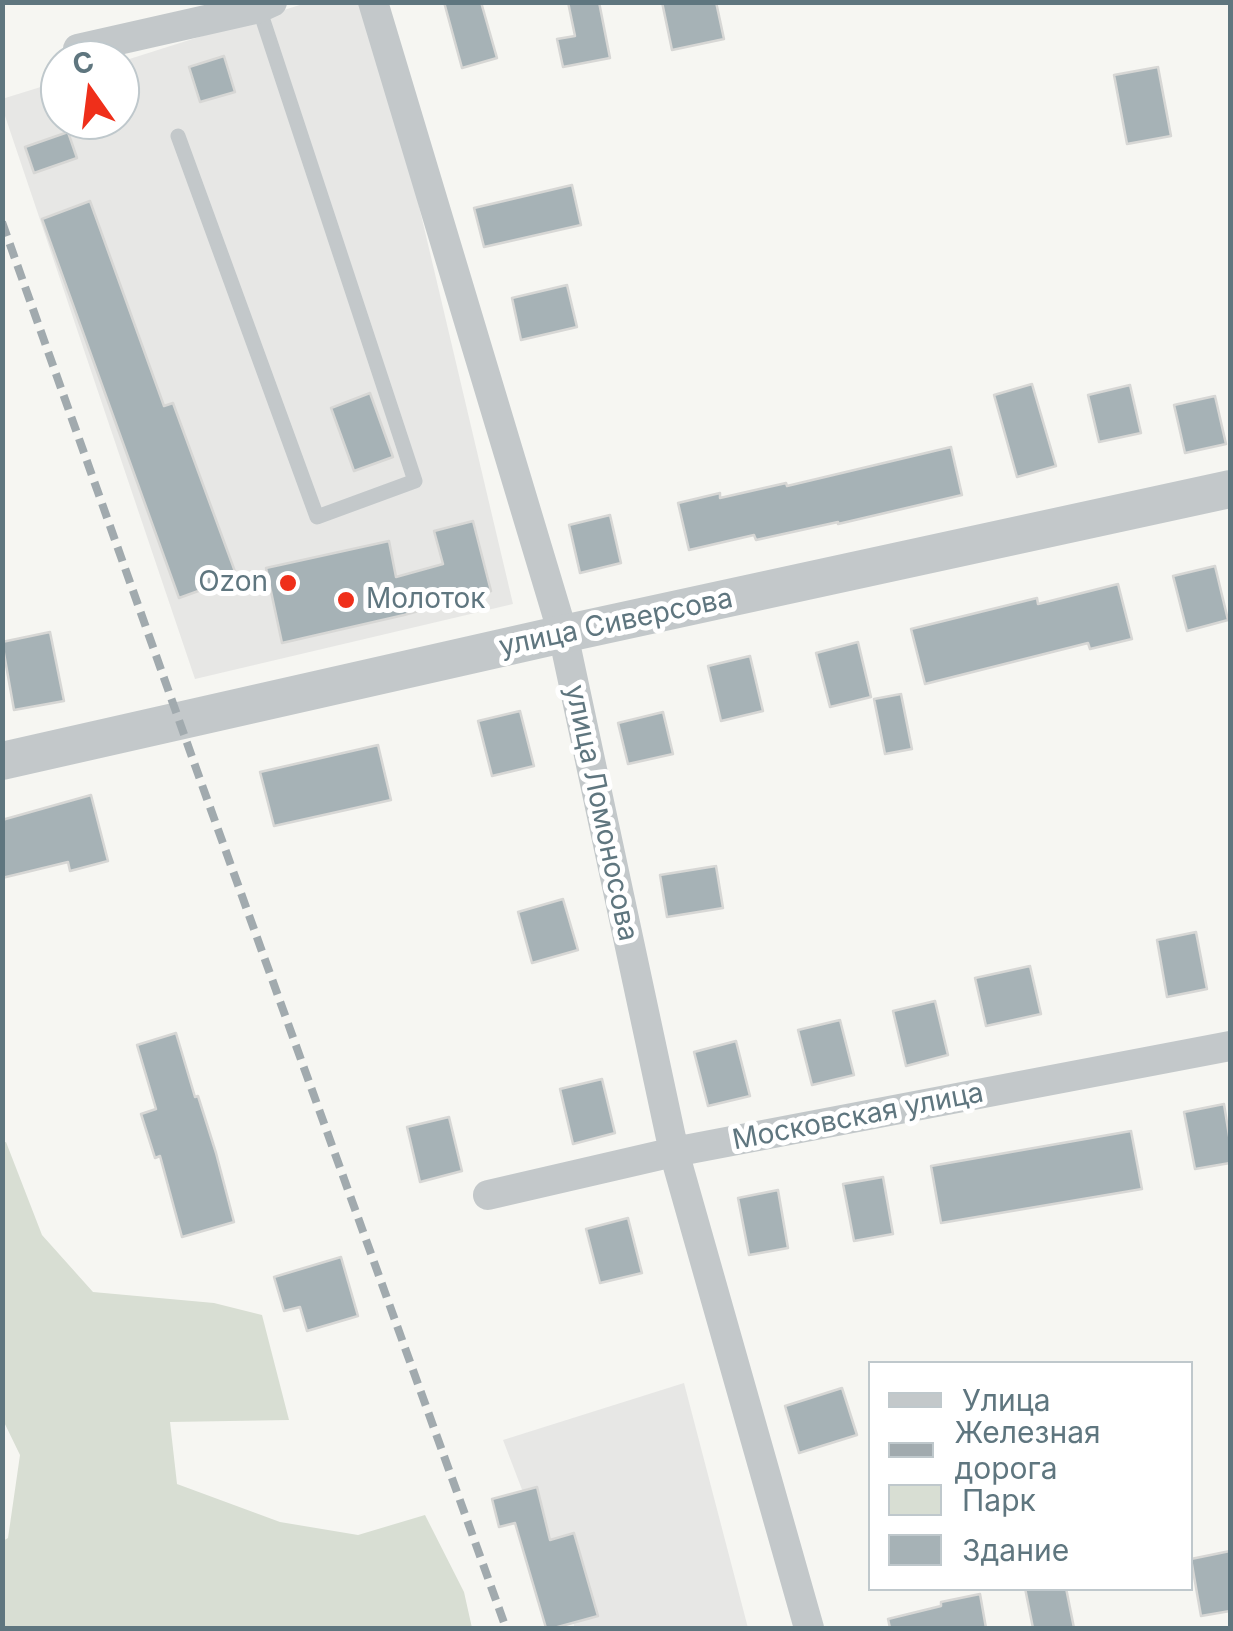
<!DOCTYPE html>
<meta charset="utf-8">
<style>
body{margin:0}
#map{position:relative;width:1233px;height:1631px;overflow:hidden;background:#f6f6f2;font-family:Inter,sans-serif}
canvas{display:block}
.frame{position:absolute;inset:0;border:5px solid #5f767f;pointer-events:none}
.legend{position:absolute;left:868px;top:1361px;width:325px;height:230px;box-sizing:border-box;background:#fff;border:2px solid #bfc8cc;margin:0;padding:12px 18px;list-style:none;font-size:30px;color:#5f767f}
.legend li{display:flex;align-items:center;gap:20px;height:50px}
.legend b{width:50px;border:2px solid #bfc8cc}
.north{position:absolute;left:40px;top:40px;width:100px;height:100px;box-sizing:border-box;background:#fff;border:2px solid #bfc8cc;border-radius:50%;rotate:346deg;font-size:28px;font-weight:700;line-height:40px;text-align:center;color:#5f767f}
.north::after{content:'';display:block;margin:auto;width:35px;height:45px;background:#ef2f1a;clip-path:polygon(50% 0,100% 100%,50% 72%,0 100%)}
</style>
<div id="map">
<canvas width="1233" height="1631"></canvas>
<div class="frame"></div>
<ul class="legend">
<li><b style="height:12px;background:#c3c8ca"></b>Улица</li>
<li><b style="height:12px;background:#a1aaae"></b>Железная дорога</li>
<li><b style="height:28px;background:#d8ded3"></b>Парк</li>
<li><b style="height:28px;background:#a6b2b6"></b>Здание</li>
</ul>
<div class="north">С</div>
</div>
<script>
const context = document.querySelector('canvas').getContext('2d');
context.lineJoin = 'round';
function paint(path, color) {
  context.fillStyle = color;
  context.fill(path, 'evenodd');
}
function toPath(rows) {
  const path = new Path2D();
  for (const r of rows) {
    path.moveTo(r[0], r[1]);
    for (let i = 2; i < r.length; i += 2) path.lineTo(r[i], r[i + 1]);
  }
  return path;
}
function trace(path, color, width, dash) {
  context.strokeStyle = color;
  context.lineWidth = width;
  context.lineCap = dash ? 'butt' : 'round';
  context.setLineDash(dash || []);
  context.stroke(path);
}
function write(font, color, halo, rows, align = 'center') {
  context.font = font + ' Inter,sans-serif';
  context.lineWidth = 10;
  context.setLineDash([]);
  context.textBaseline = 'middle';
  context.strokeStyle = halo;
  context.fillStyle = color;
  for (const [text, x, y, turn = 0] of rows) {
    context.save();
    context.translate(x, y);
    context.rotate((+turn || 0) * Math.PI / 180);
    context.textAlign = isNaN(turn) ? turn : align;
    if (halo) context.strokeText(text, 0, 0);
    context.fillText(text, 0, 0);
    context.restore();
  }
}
paint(toPath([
 [306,3,371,3,513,604,195,679,3,110,2,99,60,81,60,120,120,120,120,62],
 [684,1383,748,1628,575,1628,503,1440]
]), '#e7e7e5');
paint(toPath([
 [6,1142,42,1235,93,1292,214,1303,262,1315,289,1420,170,1422,177,1484,280,1522,358,1535,425,1515,464,1592,472,1628,3,1628,3,1541,8,1538,20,1455,2,1418,2,1143]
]), '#d8ded3');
const building = toPath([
 [444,2,481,2,497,58,462,68,444,2],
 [568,2,599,2,610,58,563,67,557,39,575,36,568,2],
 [662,2,716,2,724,39,672,50,662,2],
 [224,56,235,92,200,102,189,67,224,56],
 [1158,67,1171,136,1127,144,1114,75,1158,67],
 [68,132,77,158,34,173,25,147,68,132],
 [572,185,581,225,484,247,474,208,572,185],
 [90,201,164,406,173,403,237,577,179,598,42,219,90,201],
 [567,285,577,327,521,340,512,298,567,285],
 [1032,384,1056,466,1017,477,994,395,1032,384],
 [1130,385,1141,433,1099,442,1088,395,1130,385],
 [370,393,393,457,354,471,331,408,370,393],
 [1215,396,1226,444,1185,453,1174,405,1215,396],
 [951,447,962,495,838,524,838,522,756,540,754,535,689,550,678,503,720,493,720,498,786,483,787,486,951,447],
 [610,515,621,563,580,573,569,525,610,515],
 [473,521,491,591,404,615,282,643,266,568,389,541,396,577,443,564,434,531,473,521],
 [1215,566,1228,620,1187,631,1173,576,1215,566],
 [1118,584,1132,639,1090,649,1088,643,925,684,911,629,1037,598,1038,604,1118,584],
 [50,632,64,701,14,710,2,642,50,632],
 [858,642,871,697,830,707,816,653,858,642],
 [750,656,763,711,721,721,708,666,750,656],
 [901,694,912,749,885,754,874,699,901,694],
 [520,711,534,766,492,776,478,721,520,711],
 [663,712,673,754,628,764,618,723,663,712],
 [378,745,391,800,274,826,260,772,378,745],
 [91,795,108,861,70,871,68,862,2,878,2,820,91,795],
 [716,866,723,908,667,917,660,875,716,866],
 [563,899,578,950,532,963,518,912,563,899],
 [1196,932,1207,989,1167,997,1157,940,1196,932],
 [1030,966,1041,1014,986,1026,975,978,1030,966],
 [935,1001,948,1055,906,1066,893,1011,935,1001],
 [840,1020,854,1075,812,1085,798,1030,840,1020],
 [176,1033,195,1097,198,1096,216,1153,234,1222,182,1237,160,1156,155,1158,141,1114,156,1109,137,1045,176,1033],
 [736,1041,750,1096,708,1106,694,1052,736,1041],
 [602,1079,615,1133,573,1144,560,1089,602,1079],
 [1224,1104,1230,1142,1230,1163,1195,1169,1184,1112,1224,1104],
 [449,1117,462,1171,420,1182,407,1127,449,1117],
 [1131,1131,1142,1189,941,1223,931,1166,1131,1131],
 [883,1177,893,1234,854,1241,843,1184,883,1177],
 [778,1190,788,1248,749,1255,738,1198,778,1190],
 [628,1218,642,1273,600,1283,586,1229,628,1218],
 [341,1257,358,1316,307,1331,300,1307,284,1311,274,1277,341,1257],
 [842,1388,857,1435,799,1453,785,1406,842,1388],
 [537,1487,550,1540,574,1533,598,1616,554,1628,546,1628,515,1523,499,1527,492,1499,537,1487],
 [1230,1551,1230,1611,1201,1616,1191,1559,1230,1551],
 [1025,1588,1066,1588,1074,1628,1033,1628,1025,1588],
 [980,1594,986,1628,890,1628,888,1619,941,1606,941,1602,980,1594]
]);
paint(building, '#a6b2b6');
trace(building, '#d7d7d5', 2.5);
trace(toPath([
 [178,136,317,517,415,481,259,8]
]), '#c3c8ca', 15);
trace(toPath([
 [373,2,563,634,674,1152,809,1628],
 [78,49,259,8,272,2],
 [488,1195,674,1152,1230,1046]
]), '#c3c8ca', 30);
trace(toPath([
 [2,761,563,634,1230,489]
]), '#c3c8ca', 38);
trace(toPath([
 [2,222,202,785,506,1628]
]), '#a1aaae', 8, [15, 8]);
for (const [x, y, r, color] of [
 [288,583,10,"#ef2f1a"],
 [346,600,10,"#ef2f1a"]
]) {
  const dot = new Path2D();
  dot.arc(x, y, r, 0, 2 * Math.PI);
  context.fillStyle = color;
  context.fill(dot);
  trace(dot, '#fff', 4);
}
write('28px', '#5f767f', '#fff', [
 ["Ozon",268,583],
 ["Молоток",366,600,"left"]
], 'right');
write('28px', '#5f767f', '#fff', [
 ["улица Сиверсова",616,623,-12],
 ["улица Ломоносова",601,813,78],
 ["Московская улица",858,1117,-11]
]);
</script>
